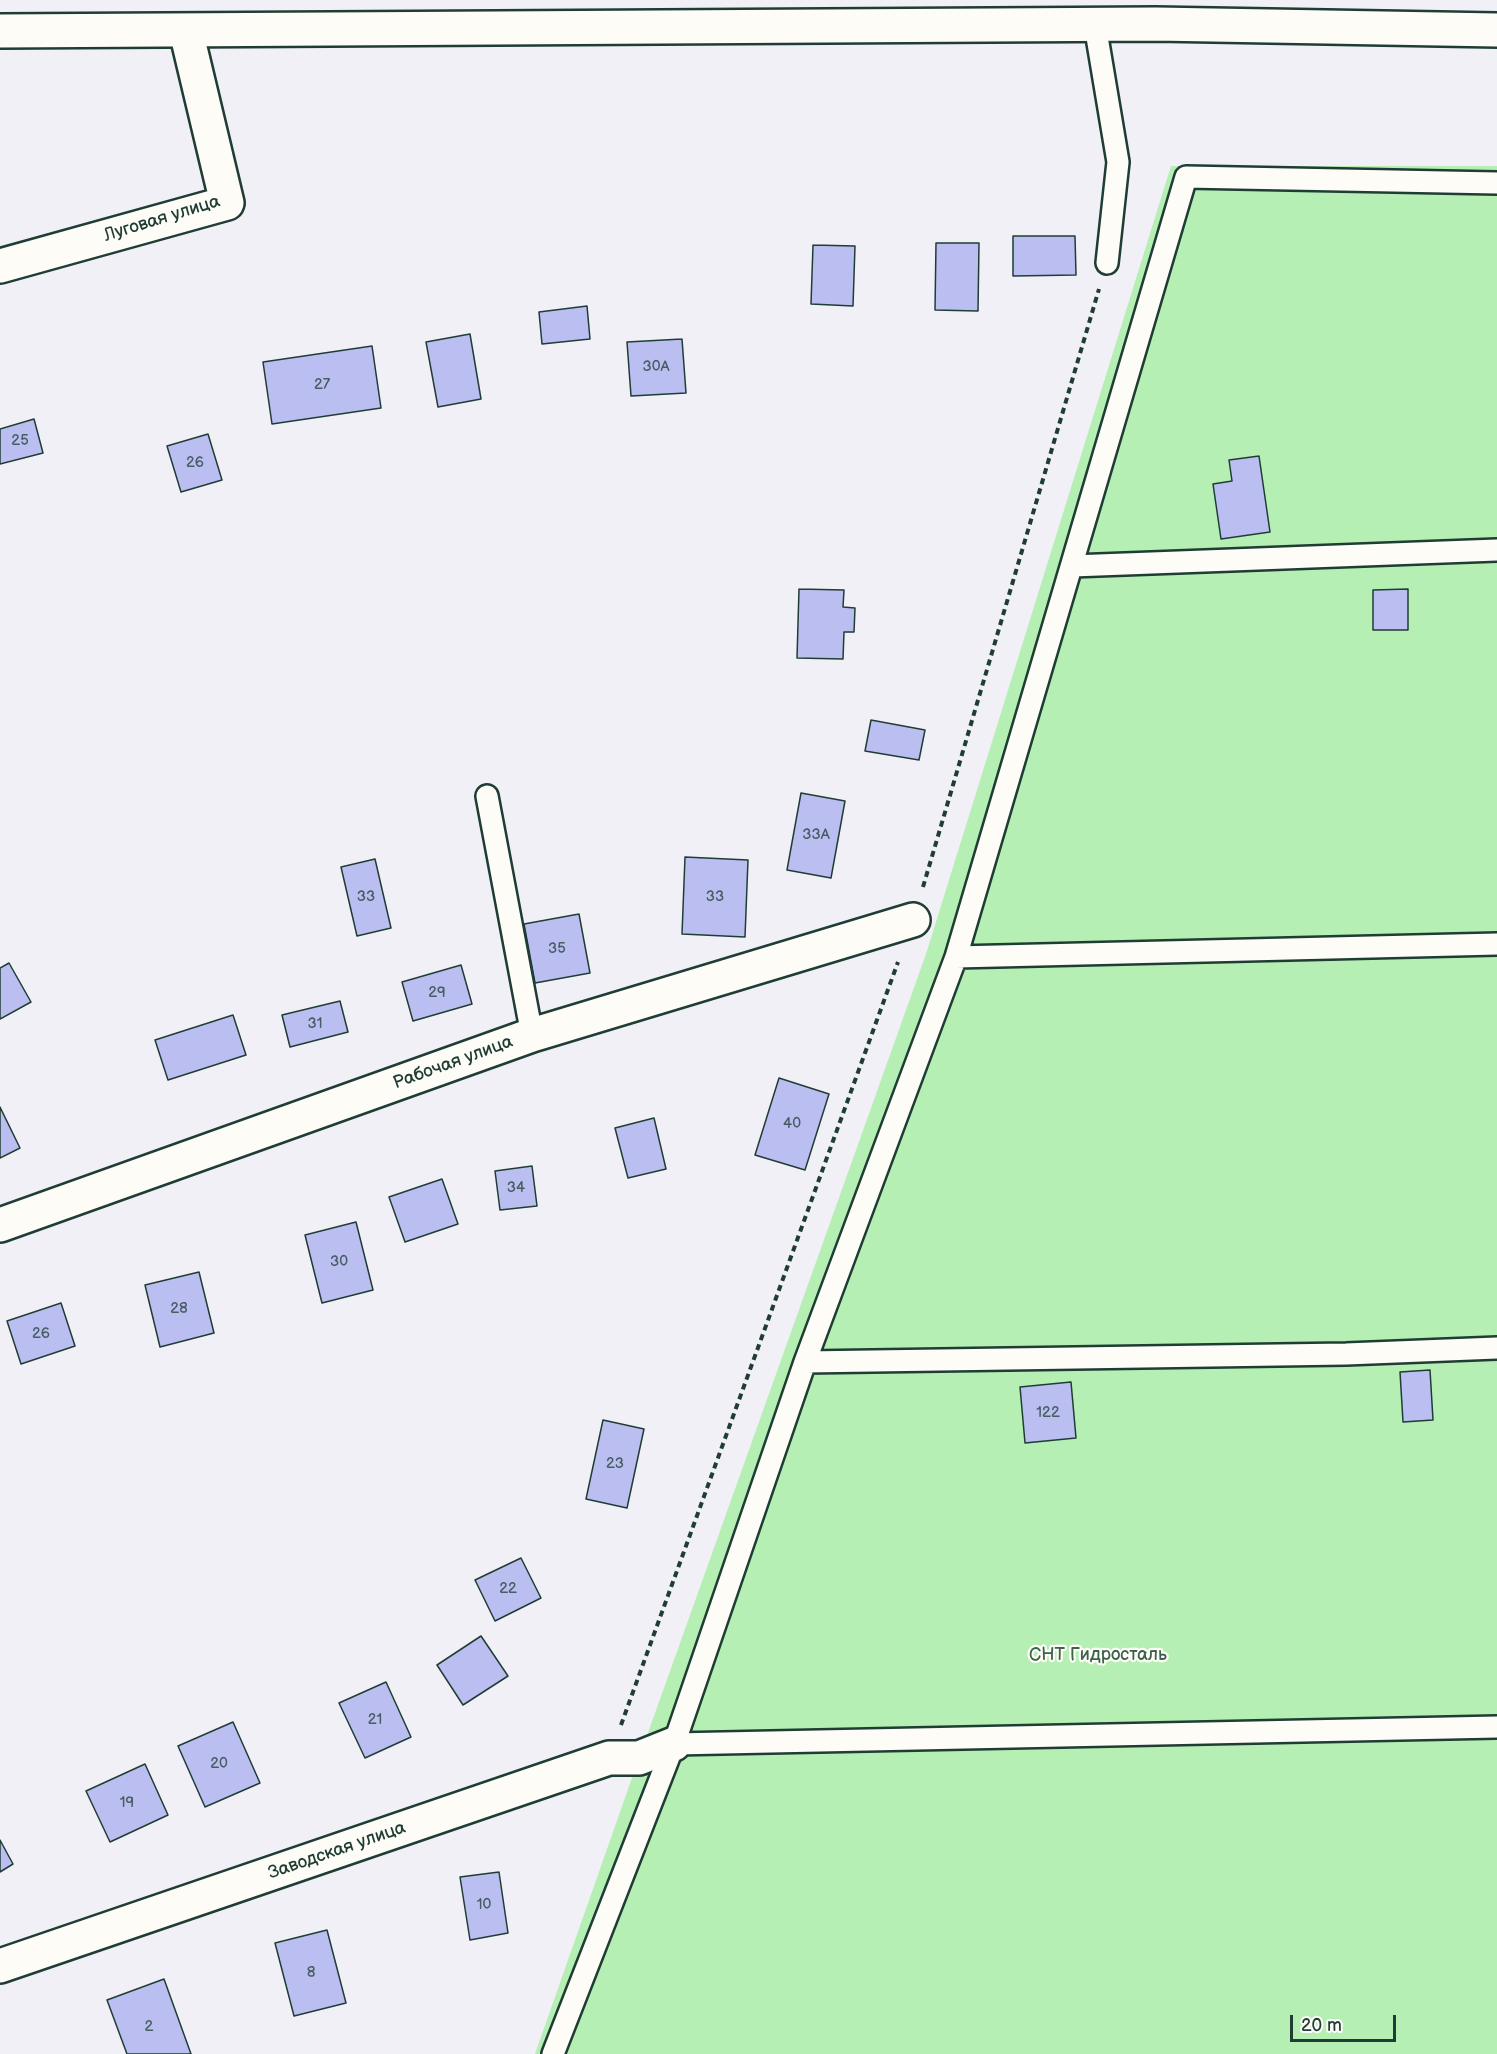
<!DOCTYPE html>
<meta charset="utf-8">
<style>
body{margin:0}
#map{position:relative;width:1497px;height:2054px;overflow:hidden;background:#f0f0f6;font-family:"Balsamiq Sans",sans-serif}
canvas{display:block}
.scale{position:absolute;left:1290px;top:2015px;width:106px;height:27px;box-sizing:border-box;border:3px solid #1f3d34;border-top:0;padding-left:8px;font-size:18px;line-height:21px;white-space:nowrap;color:#1f3d34;-webkit-text-stroke:4px #fdfcf7;paint-order:stroke}
</style>
<div id="map">
<canvas width="1497" height="2054"></canvas>
<div class="scale">20 m</div>
</div>
<script>
const context = document.querySelector('canvas').getContext('2d');
context.lineJoin = 'round';
function paint(path, color) {
  context.fillStyle = color;
  context.fill(path, 'evenodd');
}
function toPath(rows) {
  const path = new Path2D();
  for (const r of rows) {
    path.moveTo(r[0], r[1]);
    for (let i = 2; i < r.length; i += 2) path.lineTo(r[i], r[i + 1]);
  }
  return path;
}
function trace(path, color, width, dash) {
  context.strokeStyle = color;
  context.lineWidth = width;
  context.lineCap = dash ? 'butt' : 'round';
  context.setLineDash(dash || []);
  context.stroke(path);
}
function write(font, color, halo, rows, align = 'center') {
  context.font = font + ' "Balsamiq Sans",sans-serif';
  context.lineWidth = 4.5;
  context.setLineDash([]);
  context.textBaseline = 'middle';
  context.strokeStyle = halo;
  context.fillStyle = color;
  for (const [text, x, y, turn = 0] of rows) {
    context.save();
    context.translate(x, y);
    context.rotate((+turn || 0) * Math.PI / 180);
    context.textAlign = isNaN(turn) ? turn : align;
    if (halo) context.strokeText(text, 0, 0);
    context.fillText(text, 0, 0);
    context.restore();
  }
}
paint(toPath([
 [1171,166,1497,166,1497,2054,535,2054,639,1758,926,954]
]), '#b5efb3');
const building = toPath([
 [1013,236,1075,236,1076,275,1013,276,1013,236],
 [936,243,979,243,978,311,935,310,936,243],
 [813,245,855,246,853,306,811,304,813,245],
 [587,306,590,339,542,344,539,312,587,306],
 [470,334,481,399,438,407,426,342,470,334],
 [682,339,686,393,631,396,627,342,682,339],
 [372,346,381,408,272,424,263,362,372,346],
 [34,419,43,453,0,464,0,429,34,419],
 [208,434,222,480,181,492,167,446,208,434],
 [1259,456,1270,532,1221,539,1213,484,1232,481,1229,460,1259,456],
 [799,589,844,590,843,607,855,608,854,632,844,632,843,659,797,658,799,589],
 [1408,589,1408,630,1373,630,1373,590,1408,589],
 [871,720,925,730,919,760,865,751,871,720],
 [801,793,845,801,831,878,787,870,801,793],
 [685,857,748,860,745,937,682,934,685,857],
 [375,859,391,928,357,936,341,867,375,859],
 [579,914,590,973,535,983,524,924,579,914],
 [9,963,31,1002,0,1019,0,968,9,963],
 [461,965,472,1004,413,1021,402,982,461,965],
 [340,1001,348,1032,290,1047,282,1015,340,1001],
 [233,1015,246,1055,168,1080,155,1040,233,1015],
 [779,1078,829,1094,805,1170,755,1155,779,1078],
 [0,1107,20,1148,0,1158,0,1107],
 [654,1118,666,1169,628,1178,615,1128,654,1118],
 [532,1166,537,1206,500,1210,495,1171,532,1166],
 [442,1179,458,1224,405,1242,389,1197,442,1179],
 [356,1222,373,1290,322,1303,305,1235,356,1222],
 [199,1272,214,1333,160,1347,145,1285,199,1272],
 [61,1303,75,1346,21,1364,7,1321,61,1303],
 [1430,1370,1433,1420,1403,1422,1400,1372,1430,1370],
 [1071,1382,1076,1438,1025,1443,1020,1387,1071,1382],
 [603,1420,644,1429,627,1508,586,1499,603,1420],
 [521,1558,541,1598,495,1621,475,1580,521,1558],
 [481,1636,508,1676,463,1705,437,1665,481,1636],
 [386,1682,411,1737,365,1758,339,1703,386,1682],
 [233,1722,260,1783,205,1807,178,1746,233,1722],
 [145,1764,168,1815,110,1842,86,1791,145,1764],
 [0,1840,13,1864,0,1872,0,1840],
 [499,1872,508,1933,470,1940,460,1877,499,1872],
 [327,1930,346,2003,294,2016,275,1943,327,1930],
 [164,1979,191,2054,127,2054,107,2000,164,1979]
]);
paint(building, '#bbbef0');
trace(building, '#1f3d34', 1.5);
const service = toPath([
 [1095,25,1118,162,1107,263],
 [1072,566,1497,550],
 [487,796,532,1035],
 [956,957,1186,177,1497,183],
 [805,1362,956,957,1497,944],
 [674,1744,1497,1727],
 [553,2054,674,1744,805,1362,1346,1354,1497,1348]
]);
const minor = toPath([
 [0,266,227,203,186,31],
 [0,1225,532,1035,913,920],
 [0,1966,609,1758,639,1758,674,1744]
]);
const tertiary = toPath([
 [0,31,1156,24,1497,30]
]);
trace(service, '#1f3d34', 26);
trace(minor, '#1f3d34', 38);
trace(tertiary, '#1f3d34', 38);
trace(toPath([
 [923,887,1099,289],
 [621,1725,898,962]
]), '#1f3d34', 4, [6, 4.5]);
trace(service, '#fdfcf7', 21);
trace(minor, '#fdfcf7', 33);
trace(tertiary, '#fdfcf7', 33);
write('15px', '#465d63', null, [
 ["30А",656,367],
 ["27",322,385],
 ["25",20,441],
 ["26",195,463],
 ["33А",816,835],
 ["33",366,897],
 ["33",715,897],
 ["35",557,949],
 ["29",437,993],
 ["31",315,1024],
 ["40",792,1124],
 ["34",516,1188],
 ["30",339,1262],
 ["28",179,1309],
 ["26",41,1334],
 ["122",1048,1413],
 ["23",615,1464],
 ["22",508,1589],
 ["21",375,1720],
 ["20",219,1764],
 ["19",127,1803],
 ["10",484,1905],
 ["8",311,1973],
 ["2",149,2027]
]);
write('18px', '#1f3d34', '#fdfcf7', [
 ["Луговая улица",162,219,-17],
 ["Рабочая улица",453,1063,-20],
 ["Заводская улица",337,1851,-19]
]);
write('18px', '#3d614d', '#fdfcf7', [
 ["СНТ Гидросталь",1098,1655]
]);
</script>
